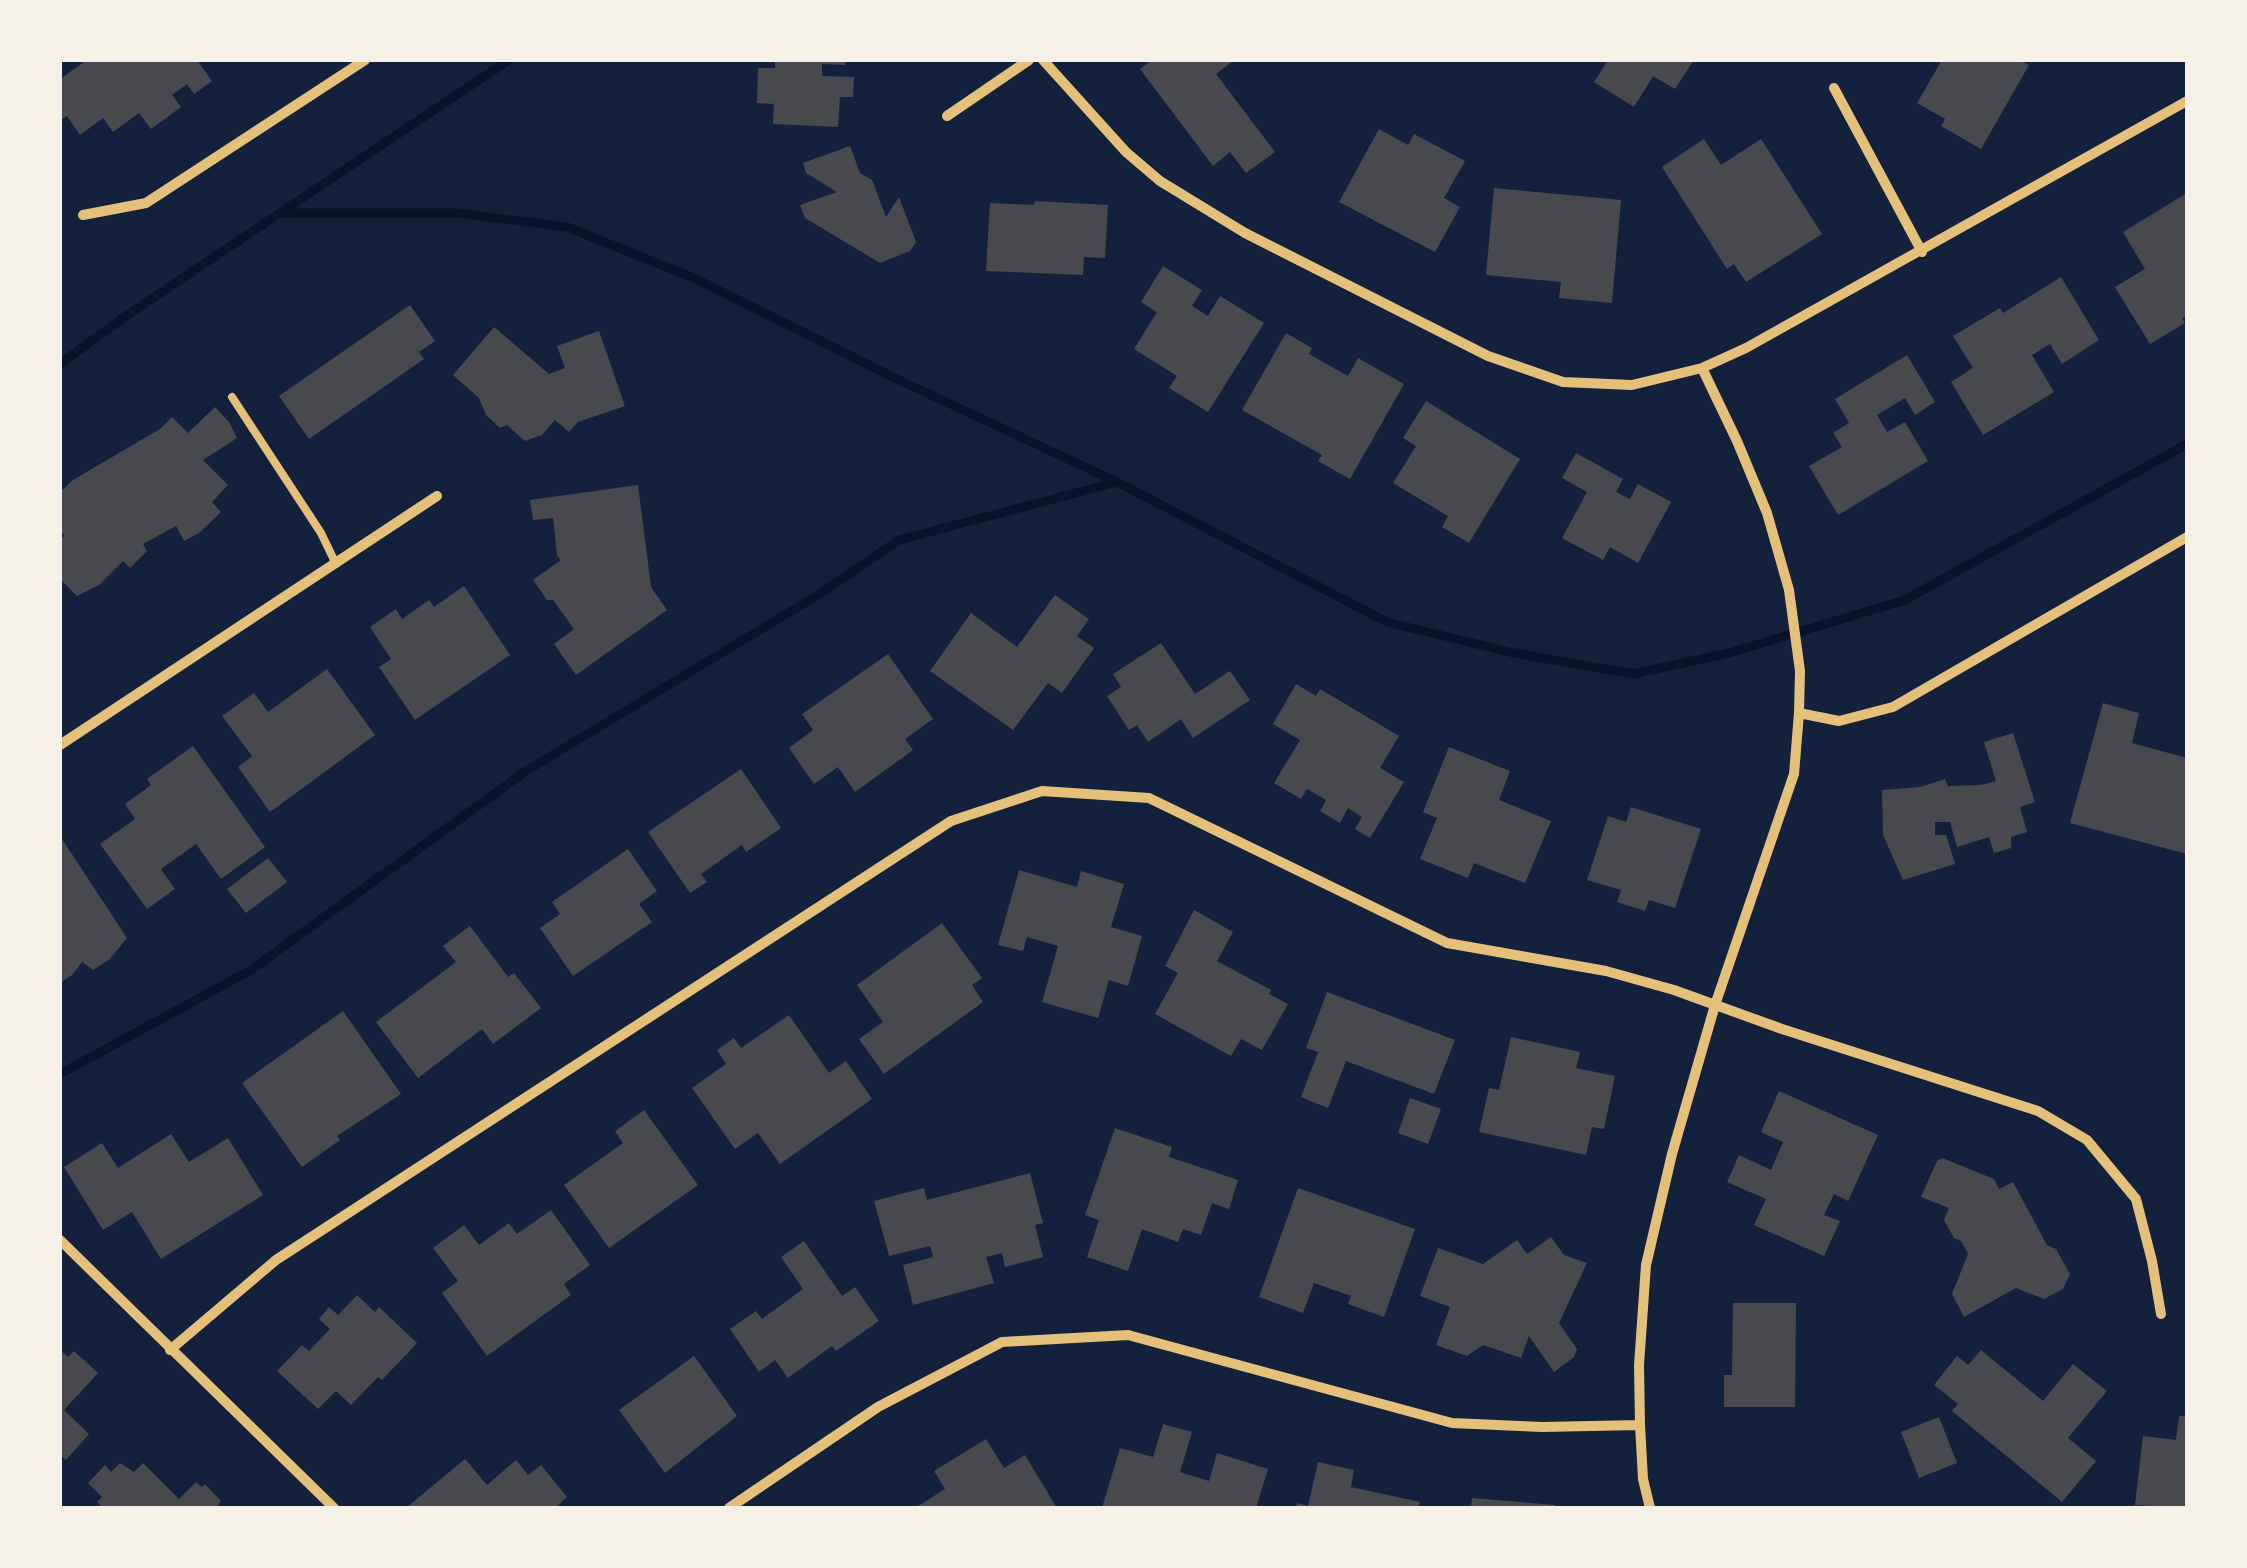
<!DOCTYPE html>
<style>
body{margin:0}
#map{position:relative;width:2247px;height:1568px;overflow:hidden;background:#14213d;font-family:"Sofia Sans Condensed",sans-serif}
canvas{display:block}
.frame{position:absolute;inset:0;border:62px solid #f6f1e7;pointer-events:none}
</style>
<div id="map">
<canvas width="2247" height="1568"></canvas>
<div class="frame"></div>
</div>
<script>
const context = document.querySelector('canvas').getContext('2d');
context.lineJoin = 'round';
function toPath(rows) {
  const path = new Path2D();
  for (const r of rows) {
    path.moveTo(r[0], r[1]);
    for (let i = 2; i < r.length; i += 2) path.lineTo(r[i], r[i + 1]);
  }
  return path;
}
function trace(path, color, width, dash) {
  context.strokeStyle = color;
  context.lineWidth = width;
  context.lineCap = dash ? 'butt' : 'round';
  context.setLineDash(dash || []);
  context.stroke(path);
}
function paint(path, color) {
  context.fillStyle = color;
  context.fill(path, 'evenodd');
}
trace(toPath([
 [282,213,456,213,567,227,694,278,899,380,1117,482,1387,622,1509,652,1633,674,1729,653,1905,600,2187,444],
 [60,364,123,318,509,60],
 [60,1074,251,970,526,771,818,595,899,540,1117,482]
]), '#0b132b', 9);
paint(toPath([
 [87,60,197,60,212,81,194,94,187,84,172,95,181,107,151,129,139,113,113,132,103,118,80,135,67,116,60,120,60,79],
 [775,60,845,60,845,65,822,64,822,76,854,77,853,97,840,97,838,127,773,124,774,104,757,103,758,68,775,68],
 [1152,60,1234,60,1216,74,1275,152,1246,173,1230,152,1213,166,1140,69],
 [1608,60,1694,60,1675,89,1653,76,1634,107,1594,82],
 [1942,60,2019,60,2029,65,1981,149,1941,126,1945,119,1917,103],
 [1379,129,1408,145,1414,134,1465,161,1444,198,1460,207,1435,252,1339,202],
 [1704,139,1721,165,1761,139,1822,234,1746,282,1734,264,1727,269,1662,167],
 [850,146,860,173,872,180,886,217,899,197,916,242,910,251,880,263,805,218,800,205,837,192,806,173,803,163],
 [1494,188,1621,200,1612,303,1559,298,1561,282,1486,275],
 [2187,193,2187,316,2182,318,2185,323,2150,344,2115,287,2145,269,2123,232],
 [1035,201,1108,205,1105,258,1084,257,1083,275,986,271,990,203,1034,205],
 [1163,266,1202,290,1192,306,1208,316,1220,296,1264,323,1208,412,1169,388,1177,376,1134,349,1157,312,1141,302],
 [2061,277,2099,340,2062,364,2050,344,2032,355,2054,392,1983,435,1951,382,1973,368,1953,336,2000,308,2003,313],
 [410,305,435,341,419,352,424,359,309,439,279,396],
 [494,327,549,374,565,368,557,346,599,331,625,406,578,422,569,432,555,420,542,435,525,441,507,425,500,428,486,415,479,398,453,375],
 [1286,333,1312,348,1309,354,1348,376,1358,358,1404,384,1350,479,1318,461,1322,455,1242,410],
 [1907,355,1935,402,1915,415,1905,398,1877,415,1887,432,1905,422,1928,461,1838,515,1809,466,1842,447,1833,433,1849,423,1835,399],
 [1426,401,1520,459,1469,543,1442,527,1448,516,1393,483,1416,446,1403,438],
 [215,407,229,422,237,438,203,460,228,485,212,502,221,512,199,533,184,541,176,526,143,544,147,551,130,568,123,561,99,585,77,596,60,579,60,540,64,536,60,528,60,492,73,480,160,429,172,417,188,433],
 [1576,453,1623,479,1616,492,1630,499,1638,484,1671,502,1638,563,1610,547,1603,560,1562,538,1587,492,1562,478],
 [638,485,651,587,667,610,576,675,554,644,574,629,553,600,547,600,533,580,561,560,557,555,553,518,533,520,530,500],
 [464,586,510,655,415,720,379,667,391,659,370,627,396,609,402,619,429,600,434,607],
 [1055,595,1089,619,1077,636,1094,648,1062,693,1048,683,1013,730,930,671,971,613,1017,647],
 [1161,643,1195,694,1230,671,1250,700,1193,738,1181,719,1148,742,1137,725,1129,730,1107,696,1121,687,1113,674],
 [888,654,933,719,905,739,913,750,855,792,838,767,814,784,789,748,813,730,802,714],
 [327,669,375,735,270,812,238,767,252,756,222,716,254,693,268,712],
 [1296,684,1316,696,1320,689,1399,736,1380,768,1404,782,1370,838,1355,829,1362,817,1348,808,1340,823,1320,811,1326,800,1307,789,1301,799,1274,783,1300,740,1273,724],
 [2103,703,2139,713,2132,743,2187,758,2187,854,2070,823],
 [2013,733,2035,802,2020,807,2027,832,2011,837,2011,848,1994,853,1989,837,1957,847,1950,822,1935,822,1935,835,1946,835,1955,864,1903,880,1883,835,1882,790,1920,787,1945,779,1948,786,1981,785,1996,781,1984,742],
 [193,746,265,847,221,879,196,844,161,869,175,889,147,909,100,844,135,819,125,804,151,785,147,779],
 [1449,747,1510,771,1499,800,1551,821,1525,883,1474,863,1468,878,1420,859,1437,818,1423,812],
 [741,769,781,828,746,852,742,845,701,874,707,882,690,893,648,832],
 [1631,807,1701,829,1675,908,1649,900,1645,911,1617,902,1621,890,1587,880,1608,816,1626,822],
 [60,836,127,938,110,959,93,970,82,962,72,975,60,983],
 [628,849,657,891,639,904,652,922,573,976,540,928,560,914,552,902],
 [268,858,287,882,246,913,227,889],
 [1019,870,1077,887,1081,871,1124,884,1111,927,1142,936,1128,986,1109,980,1098,1018,1042,1002,1058,946,1027,937,1023,951,998,945],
 [1194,910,1233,932,1217,961,1271,990,1269,994,1288,1004,1262,1050,1241,1039,1231,1056,1155,1014,1178,973,1165,966],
 [942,923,982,978,972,985,983,1002,884,1074,859,1039,883,1022,857,985],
 [470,926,508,977,514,973,541,1008,493,1044,482,1029,418,1078,376,1022,456,962,443,946],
 [1327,992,1455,1040,1434,1094,1346,1061,1328,1108,1301,1097,1318,1052,1306,1048],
 [343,1011,401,1094,337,1136,340,1140,302,1167,242,1083],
 [789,1015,829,1073,846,1061,872,1099,780,1164,758,1133,735,1149,692,1088,726,1064,717,1050,734,1038,741,1048],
 [1511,1037,1580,1052,1576,1068,1615,1076,1604,1129,1592,1127,1586,1155,1479,1132,1489,1088,1499,1090],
 [1779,1091,1878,1135,1848,1201,1834,1194,1824,1215,1840,1221,1824,1256,1754,1225,1766,1199,1727,1182,1739,1155,1771,1170,1783,1142,1761,1132],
 [1410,1098,1441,1109,1428,1144,1398,1133],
 [644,1110,698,1185,609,1248,564,1185,623,1143,615,1131],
 [1115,1128,1172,1147,1169,1157,1238,1180,1229,1209,1212,1203,1201,1235,1183,1229,1178,1242,1142,1229,1128,1271,1087,1257,1099,1220,1085,1215],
 [171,1134,189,1162,228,1138,263,1195,161,1259,132,1212,103,1230,64,1167,102,1143,118,1168],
 [1942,1158,1994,1179,1999,1189,2013,1182,2047,1245,2056,1249,2070,1274,2063,1289,2044,1299,2016,1288,1964,1317,1952,1294,1968,1254,1961,1241,1954,1238,1944,1220,1949,1208,1921,1197,1937,1161],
 [1030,1173,1043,1223,1035,1225,1043,1257,1005,1267,1002,1253,986,1257,994,1283,913,1305,903,1265,933,1257,930,1246,889,1256,874,1201,924,1188,927,1200],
 [1298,1188,1415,1229,1384,1317,1348,1304,1351,1296,1314,1283,1303,1313,1259,1297],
 [551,1210,590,1265,564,1284,571,1295,487,1356,442,1293,458,1281,433,1248,464,1225,479,1245,509,1223,517,1234],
 [1551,1237,1564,1255,1587,1263,1559,1323,1577,1349,1574,1357,1554,1372,1529,1336,1521,1358,1483,1345,1467,1356,1436,1345,1450,1307,1420,1296,1438,1248,1483,1264,1517,1240,1527,1254],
 [804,1241,842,1296,855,1287,879,1321,836,1351,832,1346,788,1378,775,1360,759,1372,730,1329,756,1311,762,1319,803,1289,781,1257],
 [357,1295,375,1312,379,1307,417,1343,382,1380,378,1377,351,1405,336,1391,318,1409,277,1371,302,1345,309,1351,330,1329,319,1319,329,1307,338,1315],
 [1733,1303,1796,1303,1795,1407,1724,1407,1724,1375,1732,1375],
 [60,1350,68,1357,74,1351,98,1373,64,1410,89,1434,66,1460,60,1455],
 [1981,1350,2043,1401,2073,1364,2107,1391,2068,1438,2096,1461,2062,1502,1952,1411,1958,1404,1934,1385,1957,1356,1968,1365],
 [694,1356,737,1416,665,1473,619,1410],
 [2179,1416,2187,1416,2187,1508,2135,1505,2143,1436,2176,1440],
 [1939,1417,1957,1463,1919,1478,1901,1432],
 [1163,1424,1192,1432,1180,1472,1209,1481,1217,1453,1268,1469,1256,1508,1102,1508,1120,1448,1153,1457],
 [986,1439,1004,1468,1025,1455,1057,1508,915,1508,945,1489,934,1471],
 [465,1459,487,1485,516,1460,528,1475,541,1465,567,1497,555,1508,406,1508],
 [1318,1462,1354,1470,1351,1487,1420,1502,1418,1508,1296,1508,1297,1503,1308,1506],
 [120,1463,134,1472,143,1463,179,1499,196,1482,202,1487,205,1484,221,1501,218,1505,221,1508,103,1508,97,1502,102,1497,88,1483,105,1465,111,1472],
 [1472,1498,1555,1505,1555,1508,1471,1508]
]), '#48494c');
trace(toPath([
 [232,397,321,533,336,564]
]), '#e5c07b', 8);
trace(toPath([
 [1043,60,1126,152,1160,181,1245,233,1488,356,1563,382,1632,385,1702,368,1746,348,2187,101],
 [1834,88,1922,252],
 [947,116,1029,60],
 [83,215,146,203,365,60],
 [1799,713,1839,721,1893,707,2187,537],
 [60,745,437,496],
 [60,1240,334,1508],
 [170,1350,276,1260,951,821,1042,791,1149,798,1447,943,1606,971,1674,990,1782,1029,2038,1111,2087,1140,2136,1199,2152,1261,2161,1314],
 [729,1508,878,1407,1002,1342,1128,1335,1452,1423,1542,1427,1640,1425],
 [1650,1508,1643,1479,1640,1425,1639,1365,1646,1265,1672,1154,1715,1005,1794,774,1799,713,1800,671,1789,590,1767,513,1737,441,1702,368]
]), '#e5c07b', 10);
</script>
